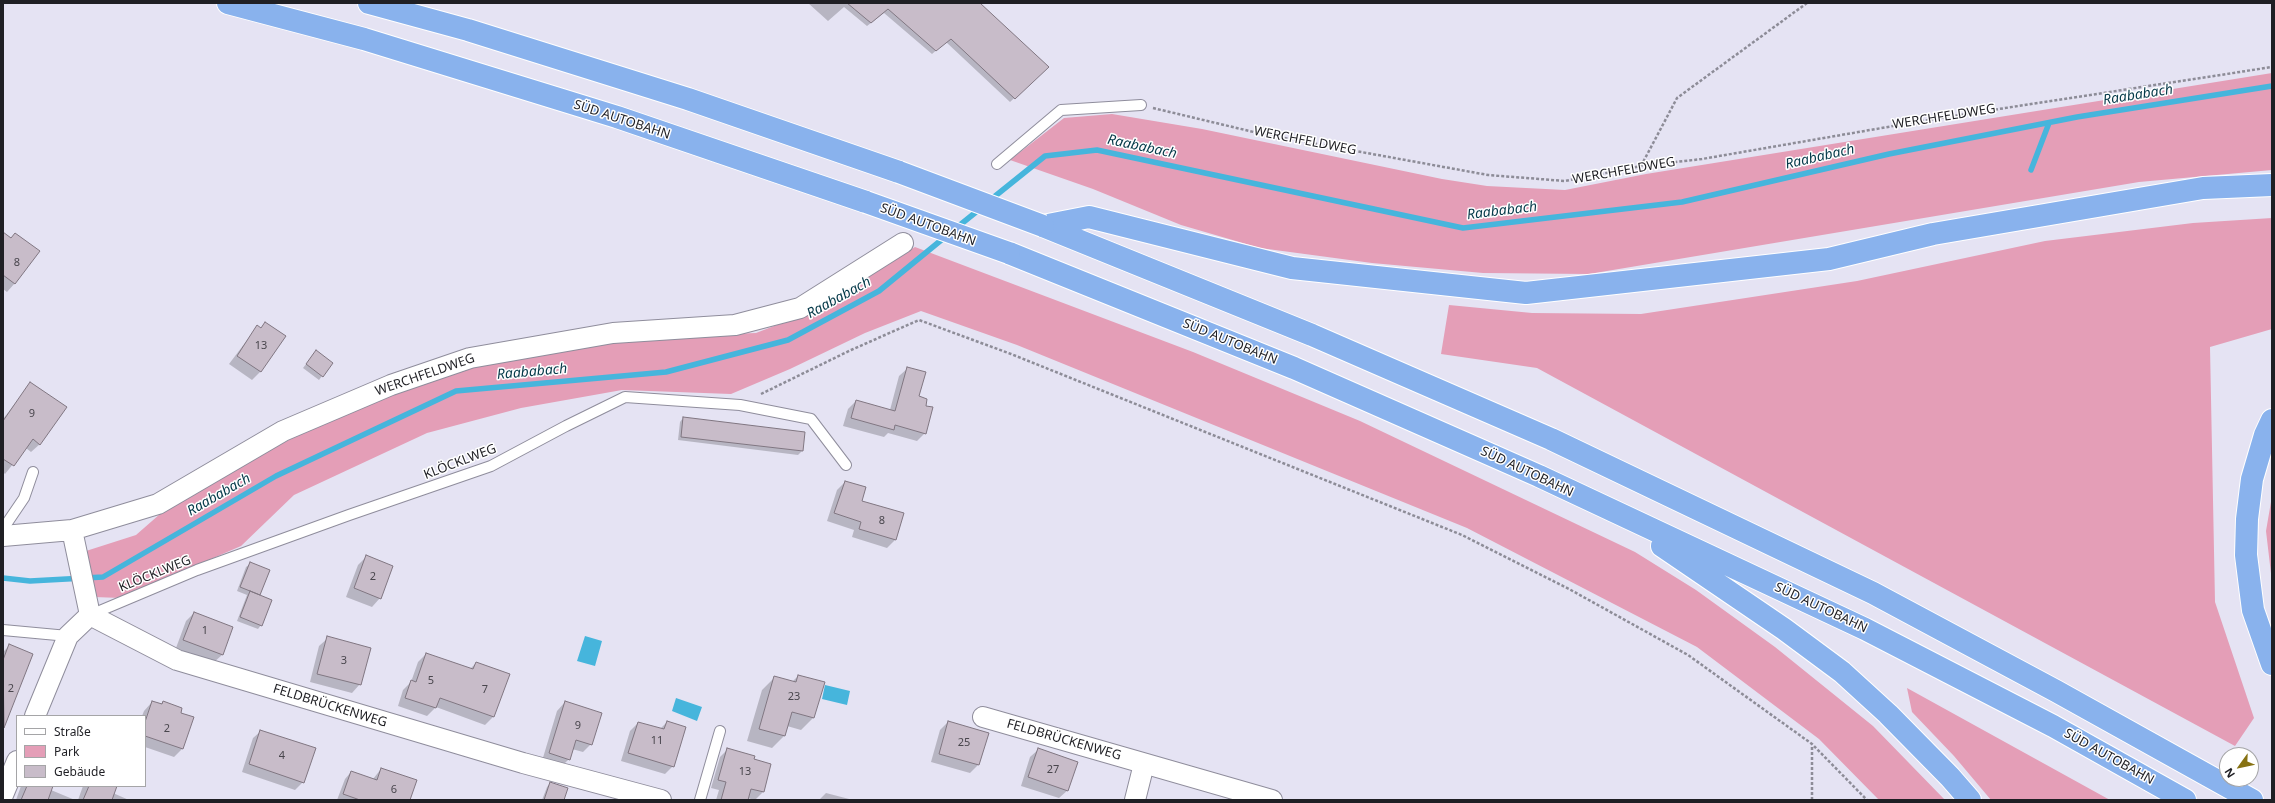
<!DOCTYPE html>
<meta charset="utf-8">
<style>
body{margin:0}
#map{position:relative;width:2275px;height:803px;overflow:hidden;background:#e5e3f3;font-family:"Noto Sans",sans-serif}
canvas{display:block}
.frame{position:absolute;inset:0;border:4px solid #1f1f24;pointer-events:none}
.legend{position:absolute;left:16px;top:715px;width:130px;height:72px;box-sizing:border-box;background:#fff;border:1px solid #a5a5a7;margin:0;padding:5px 7px;list-style:none;font-size:12px;color:#1f1f24}
.legend li{display:flex;align-items:center;gap:8px;height:20px}
.legend b{width:20px;border:1px solid #a5a5a7}
.north{position:absolute;left:2219px;top:747px;width:40px;height:40px;box-sizing:border-box;background:#fff;border:1px solid #a5a5a7;border-radius:50%;rotate:237deg;font-size:11px;font-weight:700;line-height:16px;text-align:center;color:#1f1f24}
.north::after{content:'';display:block;margin:auto;width:14px;height:18px;background:#877213;clip-path:polygon(50% 0,100% 100%,50% 72%,0 100%)}
</style>
<div id="map">
<canvas width="2275" height="803"></canvas>
<div class="frame"></div>
<ul class="legend">
<li><b style="height:5px;background:#fff"></b>Straße</li>
<li><b style="height:11px;background:#e49eb7"></b>Park</li>
<li><b style="height:11px;background:#c8bcc9"></b>Gebäude</li>
</ul>
<div class="north">N</div>
</div>
<script>
const context = document.querySelector('canvas').getContext('2d');
context.lineJoin = 'round';
function paint(path, color) {
  context.fillStyle = color;
  context.fill(path, 'evenodd');
}
function toPath(rows) {
  const path = new Path2D();
  for (const r of rows) {
    path.moveTo(r[0], r[1]);
    for (let i = 2; i < r.length; i += 2) path.lineTo(r[i], r[i + 1]);
  }
  return path;
}
function trace(path, color, width, dash) {
  context.strokeStyle = color;
  context.lineWidth = width;
  context.lineCap = dash ? 'butt' : 'round';
  context.setLineDash(dash || []);
  context.stroke(path);
}
function write(font, color, halo, rows, align = 'center') {
  context.font = font + ' "Noto Sans",sans-serif';
  context.lineWidth = 3;
  context.setLineDash([]);
  context.textBaseline = 'middle';
  context.strokeStyle = halo;
  context.fillStyle = color;
  for (const [text, x, y, turn = 0] of rows) {
    context.save();
    context.translate(x, y);
    context.rotate((+turn || 0) * Math.PI / 180);
    context.textAlign = isNaN(turn) ? turn : align;
    if (halo) context.strokeText(text, 0, 0);
    context.fillText(text, 0, 0);
    context.restore();
  }
}
paint(toPath([
 [2272,73,2272,170,2139,182,1589,274,1483,273,1372,263,1260,248,1181,225,1093,189,1010,160,1064,118,1112,114,1202,129,1442,179,1487,186,1565,190,1646,174],
 [2272,218,2272,329,2210,347,2215,602,2254,718,2235,746,1537,368,1441,354,1449,305,1532,313,1641,314,1857,281,2045,241,2193,223],
 [915,247,1193,352,1360,421,1635,552,1696,590,1775,647,1873,726,1945,800,1879,800,1819,739,1697,647,1467,528,1017,345,921,311,865,333,790,369,731,394,622,390,521,408,427,433,294,495,241,546,121,598,94,597,86,551,136,535,168,507,260,455,325,421,393,391,472,366,622,338,756,333,795,318,829,302],
 [2272,496,2272,582,2266,531],
 [1907,688,2110,800,1991,800,1954,756,1912,712]
]), '#e49eb7');
paint(toPath([
 [585,636,602,641,595,666,577,661],
 [825,685,850,691,847,705,822,699],
 [676,698,702,707,697,721,672,711]
]), '#46b5dc');
paint(toPath([
 [808,3,979,3,1048,67,1010,102,946,42,932,54,884,13,867,26,844,7,828,21],
 [3,238,15,283,7,292,3,289],
 [257,327,285,337,260,372,252,380,229,364],
 [316,351,322,376,319,380,303,368],
 [908,368,918,397,925,433,917,441,888,433,884,437,843,426,848,409,856,401,890,410,899,376],
 [31,383,40,444,31,452,26,448,5,474,3,472,3,419],
 [683,418,802,451,798,455,678,440,680,422],
 [845,482,895,540,887,548,852,537,854,530,827,521,837,490],
 [366,557,380,598,372,607,346,597,358,565],
 [250,564,269,571,259,596,261,625,258,629,237,621,247,595,237,591,246,567],
 [194,613,232,628,222,655,213,663,176,648,186,621],
 [328,638,360,684,352,693,310,682,319,646],
 [10,645,6,719,3,722,3,652],
 [426,654,470,669,476,663,508,675,493,717,485,725,436,707,427,716,398,706,403,690,411,682,418,662],
 [798,676,814,717,801,730,787,726,784,736,772,748,747,741,762,690,774,678,792,682],
 [152,702,160,705,163,702,183,748,174,757,145,747,145,716,142,716,144,711],
 [565,702,591,744,583,752,572,749,569,759,561,767,542,761,557,711],
 [667,722,673,766,665,774,621,761,630,731,638,723,660,729],
 [948,722,988,733,978,765,970,773,931,762,940,730],
 [261,731,303,782,295,790,242,772,253,738],
 [728,749,770,765,763,792,755,800,747,798,747,800,716,800,719,790,711,788,720,757],
 [1039,749,1068,790,1059,798,1021,786,1030,757],
 [381,769,409,800,337,800,345,779,351,772,373,779],
 [550,783,563,800,542,800,547,787],
 [21,786,52,786,51,790,75,800,16,800],
 [83,786,116,786,113,793,129,800,78,800],
 [826,793,853,800,819,800]
]), '#0003');
trace(toPath([
 [2031,170,2049,123],
 [989,201,1045,156,1097,150,1463,228,1682,202,1889,154,2077,117,2272,86],
 [955,229,981,208],
 [3,578,30,581,103,577,276,476,456,391,666,372,788,340,879,291,945,237]
]), '#46b5dc', 5.5);
const building = toPath([
 [847,3,980,3,1049,67,1015,99,951,39,936,51,888,9,871,23,847,3],
 [3,232,11,238,15,233,40,251,15,284,3,275,3,232],
 [265,322,286,336,261,372,237,356,257,325,261,328,265,322],
 [316,350,333,363,323,377,306,364,316,350],
 [907,367,926,372,919,396,927,399,926,406,933,407,926,434,895,425,894,430,851,418,856,400,895,411,907,367],
 [30,382,67,407,40,445,33,439,14,466,3,459,3,421,30,382],
 [683,417,805,432,803,451,681,437,683,417],
 [845,481,866,487,862,501,904,513,896,540,859,529,861,522,834,513,845,481],
 [366,555,393,566,381,599,354,588,366,555],
 [250,562,270,570,260,595,240,587,250,562],
 [250,591,272,600,262,626,240,617,250,591],
 [194,612,233,627,223,655,183,640,194,612],
 [327,636,371,648,361,685,317,674,327,636],
 [9,644,33,654,4,728,3,660,9,644],
 [426,653,473,669,476,662,510,674,494,717,440,698,436,708,405,698,411,680,416,682,426,653],
 [798,675,825,682,814,718,792,712,785,736,759,729,774,676,796,682,798,675],
 [152,701,162,704,163,701,182,708,181,713,194,717,183,749,145,736,145,722,152,701],
 [565,701,602,713,592,745,576,740,570,760,549,753,565,701],
 [667,721,686,727,674,767,628,753,638,722,664,729,667,721],
 [948,721,989,733,979,765,939,754,948,721],
 [260,730,316,748,304,783,249,764,260,730],
 [727,748,755,756,754,759,771,764,764,792,751,789,748,800,721,800,726,782,718,780,727,748],
 [1038,748,1078,762,1068,791,1028,777,1038,748],
 [381,768,417,780,410,800,360,800,343,794,351,771,377,780,381,768],
 [550,782,568,788,564,800,544,800,550,782],
 [27,786,53,786,48,800,21,800,27,786],
 [89,786,117,786,112,800,83,800,89,786]
]);
paint(building, '#c8bcc9');
trace(building, '#807681', 1);
const service = toPath([
 [997,164,1061,110,1141,105],
 [3,529,24,498,33,472],
 [90,615,197,570,349,515,491,466,566,426,625,397,740,405,811,419,846,465],
 [3,630,68,636],
 [700,800,720,731]
]);
const minor = toPath([
 [72,530,90,615,177,660,523,763,661,800],
 [3,536,72,530,158,504,283,431,391,385,470,358,613,333,735,325,800,308,903,243],
 [35,716,68,636,90,615],
 [983,717,1272,800],
 [3,795,17,761],
 [1135,800,1144,764]
]);
const motorway = toPath([
 [228,3,364,39,617,117,866,202],
 [369,3,468,30,688,99,899,172],
 [1043,226,1312,335,1551,439,1873,593,2056,691,2252,800],
 [1043,226,1089,217,1292,268,1526,293,1829,259,1933,234,2203,188,2272,185],
 [1009,253,1294,368,1539,476,1865,629,2053,726,2185,800],
 [2272,420,2265,435,2252,479,2247,519,2246,555,2253,610,2272,664],
 [1662,546,1784,629,1842,672,1888,714,1950,777,1970,800]
]);
trace(service, '#8f8d9c', 12);
trace(minor, '#8f8d9c', 22);
trace(motorway, '#fff', 24);
trace(toPath([
 [1153,108,1262,134,1488,175,1565,181,1641,166,1702,159,1934,119,2272,67],
 [1641,166,1677,98,1807,3],
 [761,394,851,350,919,320,1011,354,1462,535,1569,589,1688,655,1812,744,1867,800],
 [1812,800,1812,745]
]), '#8d8c97', 2.5, [3, 2]);
trace(service, '#fff', 10);
trace(minor, '#fff', 20);
trace(motorway, '#89b2ed', 22);
const motorwayBridge = toPath([
 [899,172,1043,226],
 [866,202,1009,253]
]);
trace(motorwayBridge, '#fff', 24, []);
trace(motorwayBridge, '#89b2ed', 22);
write('11px', '#49464d', null, [
 ["8",17,263],
 ["13",261,346],
 ["9",32,414],
 ["8",882,521],
 ["2",373,577],
 ["1",205,631],
 ["3",344,661],
 ["5",431,681],
 ["2",11,689],
 ["7",485,690],
 ["23",794,697],
 ["9",578,726],
 ["2",167,729],
 ["11",657,741],
 ["25",964,743],
 ["4",282,756],
 ["27",1053,770],
 ["13",745,772],
 ["6",394,790]
]);
write('13px', '#1f1f24', '#fff', [
 ["WERCHFELDWEG",1944,117,-9],
 ["SÜD AUTOBAHN",622,120,18],
 ["WERCHFELDWEG",1305,141,11],
 ["WERCHFELDWEG",1624,171,-10],
 ["SÜD AUTOBAHN",928,225,20],
 ["SÜD AUTOBAHN",1230,342,22],
 ["WERCHFELDWEG",425,375,-19],
 ["KLÖCKLWEG",460,462,-21],
 ["SÜD AUTOBAHN",1527,472,25],
 ["KLÖCKLWEG",155,574,-22],
 ["SÜD AUTOBAHN",1821,608,25],
 ["FELDBRÜCKENWEG",330,706,17],
 ["FELDBRÜCKENWEG",1064,740,16],
 ["SÜD AUTOBAHN",2109,757,29]
]);
write('italic 14px', '#053949', '#fff', [
 ["Raababach",2138,95,-9],
 ["Raababach",1142,147,12],
 ["Raababach",1820,157,-13],
 ["Raababach",1502,211,-7],
 ["Raababach",839,298,-29],
 ["Raababach",532,372,-5],
 ["Raababach",219,495,-30]
]);
</script>
